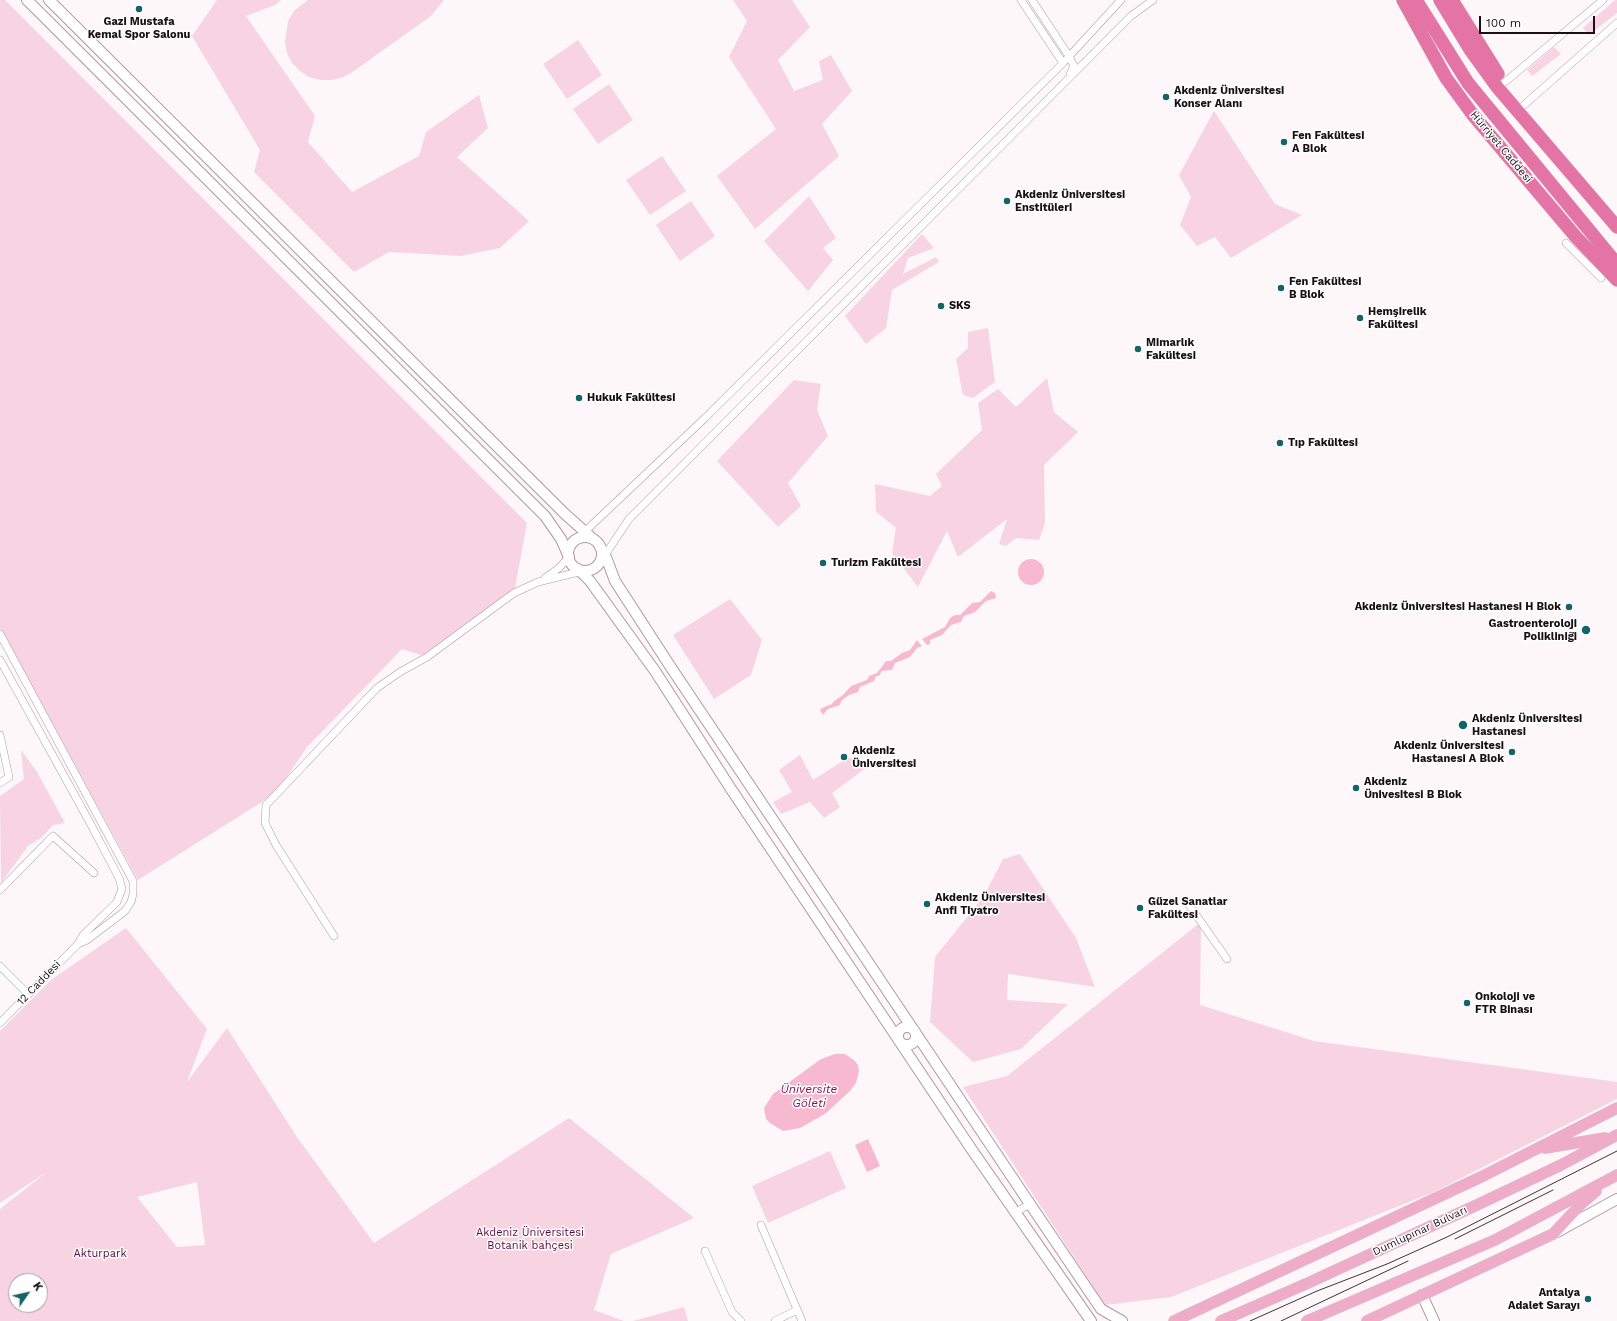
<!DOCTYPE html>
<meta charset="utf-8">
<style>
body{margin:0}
#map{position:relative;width:1617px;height:1321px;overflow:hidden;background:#fdf7f9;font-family:"Work Sans",sans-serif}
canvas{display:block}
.north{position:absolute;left:8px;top:1273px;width:40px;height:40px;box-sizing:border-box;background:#fff;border:1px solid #a39fa1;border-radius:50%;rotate:56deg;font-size:11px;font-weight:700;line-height:16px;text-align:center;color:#1a1014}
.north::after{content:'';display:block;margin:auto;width:14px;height:18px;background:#14636a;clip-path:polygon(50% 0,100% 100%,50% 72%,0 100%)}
.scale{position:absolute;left:1479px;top:16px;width:116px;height:18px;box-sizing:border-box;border:2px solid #1a1014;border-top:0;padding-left:5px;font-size:12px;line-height:14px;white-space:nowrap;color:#1a1014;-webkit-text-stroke:3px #fff;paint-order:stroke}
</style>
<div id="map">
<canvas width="1617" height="1321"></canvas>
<div class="north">K</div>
<div class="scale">100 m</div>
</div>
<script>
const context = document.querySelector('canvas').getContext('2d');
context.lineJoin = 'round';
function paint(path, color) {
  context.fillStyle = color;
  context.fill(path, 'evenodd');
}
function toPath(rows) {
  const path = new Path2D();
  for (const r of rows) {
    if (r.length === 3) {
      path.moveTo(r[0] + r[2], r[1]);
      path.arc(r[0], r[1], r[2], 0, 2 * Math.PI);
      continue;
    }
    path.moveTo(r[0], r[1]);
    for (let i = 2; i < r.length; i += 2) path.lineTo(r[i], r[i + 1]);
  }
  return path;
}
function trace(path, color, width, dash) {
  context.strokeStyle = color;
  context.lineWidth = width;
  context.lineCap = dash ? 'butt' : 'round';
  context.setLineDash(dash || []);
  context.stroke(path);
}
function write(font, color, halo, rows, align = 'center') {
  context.font = font + ' "Work Sans",sans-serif';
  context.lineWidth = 3;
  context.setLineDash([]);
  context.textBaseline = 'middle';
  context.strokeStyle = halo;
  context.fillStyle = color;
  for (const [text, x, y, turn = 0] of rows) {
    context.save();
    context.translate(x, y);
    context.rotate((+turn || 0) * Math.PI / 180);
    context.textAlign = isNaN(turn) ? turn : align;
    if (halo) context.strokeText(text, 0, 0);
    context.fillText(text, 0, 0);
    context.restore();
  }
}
paint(toPath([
 [0,0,5,0,527,523,514,593,427,657,402,649,307,747,276,793,138,880,0,628],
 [217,0,281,0,275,5,246,16,315,116,308,142,352,192,419,156,426,132,479,95,488,128,457,157,529,221,500,248,461,256,389,252,354,272,254,172,260,150,192,36],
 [308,0,444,0,431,16,351,73,341,78,331,80,320,80,309,77,300,71,292,63,287,53,285,42,288,21,294,11],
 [733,0,792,0,810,27,778,60,794,91,823,80,819,61,831,55,852,91,822,124,839,156,755,229,717,176,776,129,729,57,747,21],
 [1615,0,1617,0,1617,13,1589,35,1583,28],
 [578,40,602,75,567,99,543,64],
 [1554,47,1561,54,1532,76,1527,70],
 [609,84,633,120,598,144,573,109],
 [1214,111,1275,204,1302,215,1231,258,1215,237,1197,246,1180,225,1191,197,1179,175],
 [662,156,686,191,650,215,626,180],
 [809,196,836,238,823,248,833,260,808,291,764,241],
 [691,201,715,236,680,261,656,225],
 [922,234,934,248,908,258,903,274,936,257,939,262,892,290,886,328,866,344,845,316],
 [988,328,995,382,973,398,963,395,956,359,968,348,968,332],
 [1047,378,1054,412,1078,432,1044,465,1045,523,1039,540,1016,538,1006,546,999,544,1007,519,958,557,947,531,918,587,892,553,896,528,876,512,875,484,930,496,942,486,936,474,982,430,978,403,998,389,1016,407],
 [794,380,821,384,817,410,828,436,788,483,801,506,778,527,717,461],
 [730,599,762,640,751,675,714,699,673,635],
 [21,750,37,772,65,823,53,825,41,838,28,846,1,883,0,796,24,779],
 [800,755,813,780,849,757,866,768,832,793,840,807,824,818,810,802,781,814,773,802,792,792,779,770],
 [1020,854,1076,938,1095,987,1008,974,1007,1000,1068,1004,1021,1049,973,1062,930,1022,935,957,984,896,1003,859],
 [1201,922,1200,1005,1314,1041,1617,1082,1617,1099,1434,1192,1171,1297,1105,1305,963,1087,1007,1076],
 [126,928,207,1029,187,1082,227,1028,297,1137,374,1243,569,1118,694,1218,611,1254,594,1310,624,1321,0,1321,0,1209,48,1171,0,1203,0,1031,51,980],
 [197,1182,205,1245,177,1247,137,1197],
 [16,1281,40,1281,40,1305,16,1305],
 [830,1151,846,1188,768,1223,752,1186],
 [684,1307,688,1321,633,1321]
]), '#f8d3e1');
paint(toPath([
 [1031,572,13],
 [991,591,995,593,996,598,986,601,975,612,964,616,961,622,951,625,942,635,930,640,930,644,927,645,922,639,945,627,950,618,955,615,960,615,972,603,980,602],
 [917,640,922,646,917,648,910,657,895,663,892,670,882,671,879,676,876,676,874,681,860,687,858,692,849,695,841,701,840,705,828,709,823,715,820,710,822,708,832,704,834,701,843,695,851,686,867,680,869,676,877,673,886,661,891,661,902,653,910,650],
 [835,1054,845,1054,854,1060,858,1065,859,1071,856,1083,850,1091,825,1114,800,1128,783,1131,770,1123,766,1119,764,1108,773,1094,821,1059],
 [868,1139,880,1166,867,1172,855,1145]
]), '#f6b9d0');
const street = toPath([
 [1021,0,1063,63],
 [1032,0,1069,56,1074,66,1070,74],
 [1505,82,1603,0],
 [1524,105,1617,23],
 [1566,243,1601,278],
 [577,539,705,418,1063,63,1121,0],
 [599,564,629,519,1131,16,1153,0],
 [545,578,559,568,569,557],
 [0,634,133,881,133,894,131,902,125,911,87,940,78,944],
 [0,660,89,821,119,878,122,889,117,902,83,935,78,944,0,1023],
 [0,735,9,777,0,783],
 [0,890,53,836,94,873],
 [1189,905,1227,959],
 [334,936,276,845,265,823,266,805,377,688,400,672,427,657,514,593,538,582,583,571],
 [0,966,28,994],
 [1016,1212,1030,1204],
 [761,1225,802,1321],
 [705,1251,732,1312,741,1321],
 [775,1321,797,1310]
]);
const secondary = toPath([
 [27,0,545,516,561,539,569,557],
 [49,0,565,514,593,539],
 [585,554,17],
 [600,547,606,557,615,581,670,666,1030,1204,1101,1309,1122,1321],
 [578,569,590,581,655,671,731,789,972,1150,1091,1321],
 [907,1036,9],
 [1557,1232,1617,1199],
 [1422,1295,1434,1321]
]);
const primary = toPath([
 [1545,1148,1605,1138],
 [1174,1321,1483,1176,1617,1108],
 [1221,1321,1308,1283,1479,1204,1561,1165,1617,1135],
 [1307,1321,1495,1240,1617,1175],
 [1367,1321,1553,1234,1581,1204,1596,1191]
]);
const highway = toPath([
 [1403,0,1446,78,1473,115,1576,237,1617,280],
 [1416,0,1468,83,1617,264],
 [1440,0,1471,51,1497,87,1617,227],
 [1452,0,1498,74]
]);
trace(street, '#b296a1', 8);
trace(secondary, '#b296a1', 12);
trace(primary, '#d6d4d5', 12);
trace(highway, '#d6d4d5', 14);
trace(street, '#fff', 7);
trace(secondary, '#fff', 10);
trace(primary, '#efacc9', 11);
trace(highway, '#e474a5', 13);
trace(toPath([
 [1455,1239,1553,1190],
 [1250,1321,1317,1291,1387,1264,1447,1237,1617,1151],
 [1281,1321,1408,1261]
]), '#3d3437', 1);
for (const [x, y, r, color] of [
 [139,9,4,"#14636a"],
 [1166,97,4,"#14636a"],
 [1284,142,4,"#14636a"],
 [1007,201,4,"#14636a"],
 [1281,288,4,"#14636a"],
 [941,306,4,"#14636a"],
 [1360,318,4,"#14636a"],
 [1138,349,4,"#14636a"],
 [579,398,4,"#14636a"],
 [1280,443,4,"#14636a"],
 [823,563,4,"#14636a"],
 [1569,607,4,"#14636a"],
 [1586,630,5,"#14636a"],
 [1463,725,5,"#14636a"],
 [1512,752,4,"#14636a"],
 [844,757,4,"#14636a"],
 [1356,788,4,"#14636a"],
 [927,904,4,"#14636a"],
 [1140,908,4,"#14636a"],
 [1467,1003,4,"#14636a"],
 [1588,1299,4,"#14636a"]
]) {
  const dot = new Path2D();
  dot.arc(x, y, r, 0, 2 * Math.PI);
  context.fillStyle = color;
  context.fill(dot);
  trace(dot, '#fff', 1.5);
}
write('bold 11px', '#1a1014', '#fff', [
 ["Gazi Mustafa",139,22,"center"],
 ["Kemal Spor Salonu",139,35,"center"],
 ["Akdeniz Üniversitesi",1174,91],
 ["Konser Alanı",1174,104],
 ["Fen Fakültesi",1292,136],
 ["A Blok",1292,149],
 ["Akdeniz Üniversitesi",1015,195],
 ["Enstitüleri",1015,208],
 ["Fen Fakültesi",1289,282],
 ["B Blok",1289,295],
 ["SKS",949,306],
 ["Hemşirelik",1368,312],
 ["Fakültesi",1368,325],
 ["Mimarlık",1146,343],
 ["Fakültesi",1146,356],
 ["Hukuk Fakültesi",587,398],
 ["Tıp Fakültesi",1288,443],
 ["Turizm Fakültesi",831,563],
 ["Akdeniz Üniversitesi Hastanesi H Blok",1561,607,"right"],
 ["Gastroenteroloji",1577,624,"right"],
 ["Polikliniği",1577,637,"right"],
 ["Akdeniz Üniversitesi",1472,719],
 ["Hastanesi",1472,732],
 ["Akdeniz Üniversitesi",1504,746,"right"],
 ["Hastanesi A Blok",1504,759,"right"],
 ["Akdeniz",852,751],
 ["Üniversitesi",852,764],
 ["Akdeniz",1364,782],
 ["Ünivesitesi B Blok",1364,795],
 ["Akdeniz Üniversitesi",935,898],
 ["Anfi Tiyatro",935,911],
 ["Güzel Sanatlar",1148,902],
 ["Fakültesi",1148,915],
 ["Onkoloji ve",1475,997],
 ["FTR Binası",1475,1010],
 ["Antalya",1580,1293,"right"],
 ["Adalet Sarayı",1580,1306,"right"]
], 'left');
write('11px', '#1a1014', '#fff', [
 ["Hürriyet Caddesi",1501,147,50],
 ["12 Caddesi",39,983,-46],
 ["Dumlupınar Bulvarı",1420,1231,-25]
]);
write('11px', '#610a3a', '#fff', [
 ["Akdeniz Üniversitesi",530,1233],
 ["Botanik bahçesi",530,1246],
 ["Akturpark",100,1254]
]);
write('italic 12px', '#881654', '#fff', [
 ["Üniversite",809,1089],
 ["Göleti",809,1103]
]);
</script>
